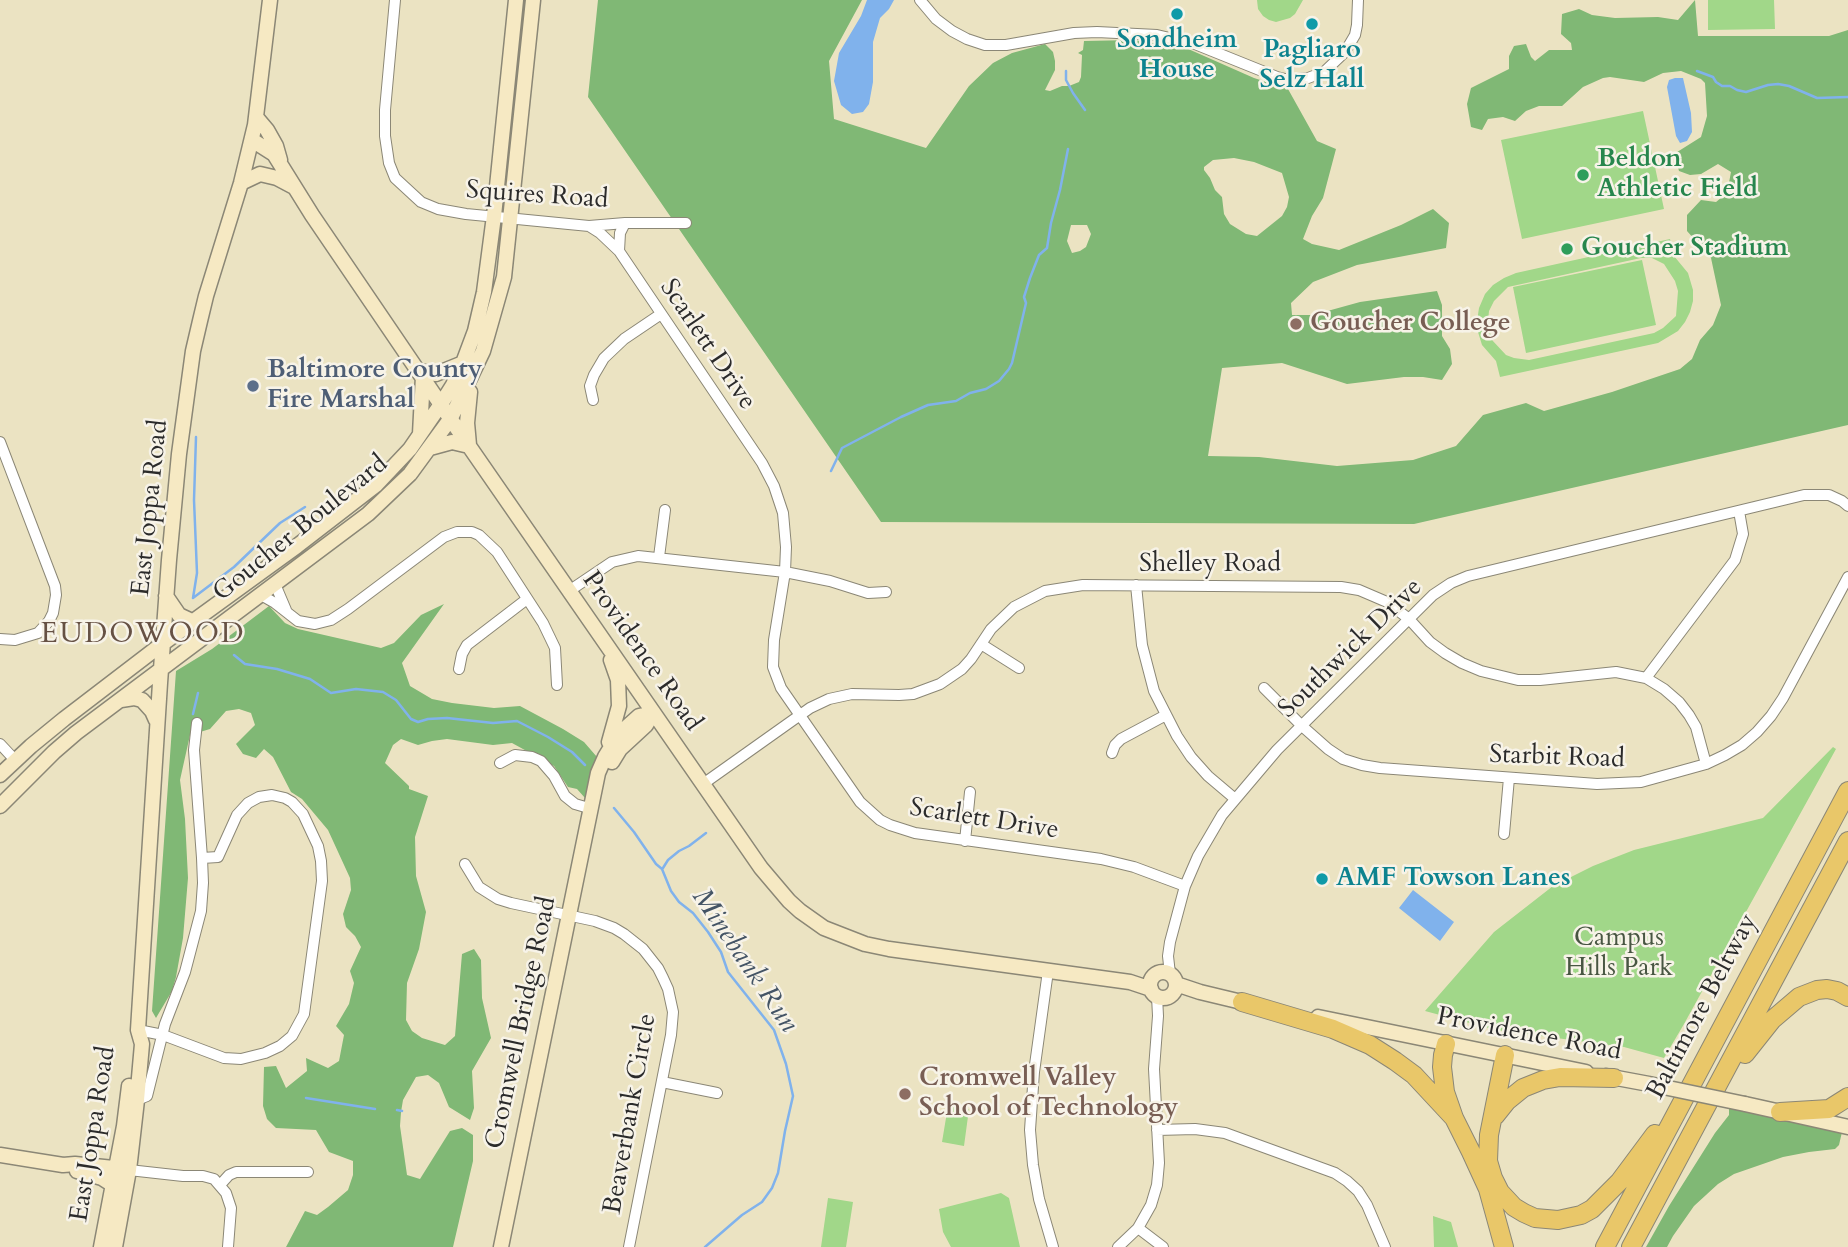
<!DOCTYPE html>
<style>
body{margin:0}
canvas{display:block;background:#ebe3c2}
</style>
<canvas width="1848" height="1247"></canvas>
<script>
const context = document.querySelector('canvas').getContext('2d');
context.lineJoin = 'round';
function paint(path, color) {
  context.fillStyle = color;
  context.fill(path, 'evenodd');
}
function toPath(rows) {
  const path = new Path2D();
  for (const r of rows) {
    if (r.length === 3) {
      path.moveTo(r[0] + r[2], r[1]);
      path.arc(r[0], r[1], r[2], 0, 2 * Math.PI);
      continue;
    }
    path.moveTo(r[0], r[1]);
    for (let i = 2; i < r.length; i += 2) path.lineTo(r[i], r[i + 1]);
  }
  return path;
}
function trace(path, color, width, dash) {
  context.strokeStyle = color;
  context.lineWidth = width;
  context.lineCap = dash ? 'butt' : 'round';
  context.setLineDash(dash || []);
  context.stroke(path);
}
function write(font, color, halo, rows, align = 'center') {
  context.font = font + ' Cardo,serif';
  context.lineWidth = 5;
  context.setLineDash([]);
  context.textBaseline = 'middle';
  context.strokeStyle = halo;
  context.fillStyle = color;
  for (const [text, x, y, turn = 0] of rows) {
    context.save();
    context.translate(x, y);
    context.rotate((+turn || 0) * Math.PI / 180);
    context.textAlign = isNaN(turn) ? turn : align;
    if (halo) context.strokeText(text, 0, 0);
    context.fillText(text, 0, 0);
    context.restore();
  }
}
paint(toPath([
 [1257,0,1303,0,1295,14,1290,18,1276,22,1269,20,1263,16,1258,9],
 [1708,0,1774,0,1775,29,1708,30],
 [1643,111,1664,209,1522,239,1501,140],
 [1670,239,1674,256,1688,273,1693,290,1693,301,1690,312,1685,322,1678,331,1658,343,1500,377,1496,361,1482,345,1478,332,1477,321,1479,308,1485,294,1493,285,1504,278,1516,273],
 [1641,258,1652,258,1664,264,1675,281,1678,291,1676,316,1663,328,1654,333,1529,360,1514,358,1506,355,1492,340,1488,321,1489,311,1494,301,1508,287],
 [1642,260,1656,325,1526,353,1513,287],
 [1833,747,1836,749,1684,1024,1664,1058,1624,1047,1496,1030,1425,1011,1494,932,1553,886,1593,866,1634,850,1763,818],
 [948,1106,969,1109,964,1146,942,1142],
 [1001,1193,1009,1198,1020,1247,951,1247,943,1232,939,1209],
 [828,1198,853,1202,846,1247,821,1247],
 [1433,1216,1451,1222,1458,1247,1434,1247]
]), '#a1d789');
paint(toPath([
 [598,0,862,0,829,61,834,119,926,148,969,86,993,63,1012,53,1045,44,1053,52,1055,61,1055,70,1045,90,1050,91,1062,86,1069,86,1079,82,1081,77,1082,55,1078,53,1083,50,1084,41,1133,40,1186,48,1254,78,1288,89,1317,141,1336,149,1323,198,1312,216,1303,239,1312,244,1339,250,1401,225,1433,209,1449,223,1446,248,1357,265,1313,282,1291,303,1292,315,1313,315,1360,302,1437,291,1442,305,1442,336,1450,349,1452,364,1442,380,1423,377,1404,377,1347,384,1282,363,1222,368,1208,456,1259,457,1337,466,1413,460,1456,446,1483,415,1526,403,1544,411,1612,392,1680,369,1692,359,1700,340,1713,325,1721,305,1711,258,1687,231,1687,215,1701,200,1716,202,1727,193,1731,172,1718,164,1701,174,1690,175,1679,171,1674,154,1701,137,1707,116,1705,83,1701,79,1681,71,1663,73,1644,82,1610,77,1603,78,1583,87,1562,106,1539,106,1526,111,1515,121,1503,117,1488,119,1482,130,1471,127,1467,104,1471,88,1509,69,1509,56,1514,46,1526,44,1531,57,1535,61,1549,50,1572,50,1571,43,1561,34,1562,14,1579,9,1592,15,1615,18,1658,17,1678,20,1695,0,1698,36,1829,36,1848,30,1848,425,1414,524,881,522,588,97],
 [1234,158,1254,162,1282,173,1289,197,1287,207,1282,216,1257,236,1246,234,1230,224,1224,214,1222,197,1215,190,1210,178,1204,170,1204,167,1213,160],
 [1071,225,1087,225,1091,234,1086,247,1080,251,1072,253,1067,241],
 [444,604,402,663,410,686,432,699,452,703,494,708,520,706,563,729,584,742,597,757,585,798,577,789,568,787,554,766,512,743,493,745,447,739,432,741,418,745,401,739,393,745,385,763,409,786,409,789,428,796,415,837,416,876,426,912,419,949,407,983,406,1020,412,1031,422,1038,445,1045,455,1036,462,954,474,949,481,960,482,998,491,1038,472,1071,474,1108,470,1120,449,1107,439,1083,428,1075,416,1077,403,1100,401,1112,400,1126,407,1175,420,1179,450,1131,462,1128,473,1135,473,1161,453,1247,286,1247,305,1211,317,1215,328,1207,348,1190,353,1175,353,1161,329,1152,316,1130,276,1128,267,1119,263,1106,264,1067,276,1066,286,1088,307,1071,306,1058,328,1068,339,1061,344,1035,336,1026,349,1004,354,983,350,971,361,947,355,936,346,927,343,914,351,890,350,878,328,830,302,799,291,792,273,757,264,749,256,758,243,754,236,744,255,725,251,713,239,709,226,711,210,729,190,735,180,780,185,819,188,878,183,938,176,977,172,991,156,1018,152,1011,176,671,212,649,269,606,285,623,298,629,381,648,394,643,421,615],
 [1740,1107,1842,1132,1839,1145,1835,1149,1809,1152,1783,1157,1734,1174,1718,1184,1694,1206,1673,1236,1667,1247,1646,1247,1669,1206,1715,1133,1729,1115,1729,1108]
]), '#80b875');
paint(toPath([
 [867,0,894,0,889,9,880,18,873,42,873,82,869,104,863,112,852,114,841,105,834,81,839,53,861,16],
 [1675,78,1683,78,1691,113,1692,132,1687,141,1680,143,1676,136,1667,87,1669,80],
 [1413,890,1454,922,1440,941,1399,908]
]), '#80b2ec');
trace(toPath([
 [1066,71,1066,80,1073,93,1085,110],
 [1697,71,1713,77,1716,82,1722,86,1730,86,1737,90,1746,92,1768,85,1778,84,1789,86,1817,98,1848,97],
 [831,471,842,448,901,417,928,405,956,401,970,393,986,389,999,381,1009,369,1012,363,1026,303,1024,297,1030,278,1039,255,1047,248,1051,223,1060,190,1068,149],
 [193,598,197,573,194,500,196,437],
 [193,598,234,567,280,523,305,507],
 [234,655,245,664,277,669,310,679,331,693,356,689,383,692,396,700,411,719,418,722,428,719,447,718,493,723,517,721,548,737,572,752,585,765],
 [193,714,198,693],
 [614,808,634,832,656,864,662,869,671,891,679,902,693,913,708,932,721,952,728,972,774,1030,786,1064,793,1096,785,1131,778,1173,772,1188,762,1202,742,1215,705,1247],
 [663,868,668,860,679,851,689,846,706,833],
 [306,1098,375,1109],
 [397,1110,402,1111]
]), '#80b2ec', 2.5);
const street = toPath([
 [395,0,385,110,385,136,389,163,395,178,421,202,438,209,466,214,589,226,625,223,686,223],
 [920,0,936,19,952,31,967,39,985,45,1006,45,1074,33,1097,32,1157,35,1195,44,1277,77,1289,80,1308,78,1324,72,1345,52,1355,35,1357,25,1358,0],
 [589,226,600,233,619,251,762,463,774,486,783,513,786,547,785,572,774,640,773,667,781,688,860,802,880,820,890,825,915,833,1101,859,1134,867,1185,886],
 [619,251,620,233,625,223],
 [593,400,590,386,594,375,604,358,624,339,661,314],
 [0,442,55,586,56,595,53,613,49,621,38,633,15,640,0,639],
 [659,557,665,510],
 [275,584,286,610],
 [1136,585,1142,645,1154,691,1177,736,1191,757,1208,776,1234,798],
 [569,591,612,562,638,556,785,572,830,581,868,593,886,592],
 [261,595,275,603,298,621,315,624,331,620,348,609,444,537,457,532,472,532,479,535,497,552,543,623,555,648,557,685],
 [981,644,1019,668],
 [459,669,462,654,467,645,527,599],
 [1646,678,1735,560,1743,534,1739,511],
 [1264,688,1302,726,1328,749,1343,759,1362,765,1380,768,1597,784,1641,782,1706,764,1725,755,1742,745,1757,732,1771,716,1783,698,1848,577],
 [0,744,15,760],
 [1112,753,1115,745,1121,739,1166,715],
 [500,763,515,755,532,757,541,761,554,776,565,796,575,804,592,809],
 [703,784,810,708,829,699,852,694,899,695,913,694,940,684,962,669,971,659,991,629,1014,607,1045,591,1083,585,1341,587,1359,590,1387,602,1409,619,1430,642,1445,653,1462,663,1481,671,1518,680,1540,680,1616,672,1646,678,1664,689,1679,702,1689,715,1696,727,1706,764],
 [1504,834,1509,778],
 [965,841,970,792],
 [465,864,479,887,498,899,511,903,595,921,614,928,624,934,643,949,658,968,663,978,668,989,673,1012,671,1035,629,1247],
 [1048,971,1034,1072,1030,1130,1033,1165,1039,1199,1053,1247],
 [1170,974,1168,956,1170,942,1185,886,1198,856,1222,815,1277,750,1433,595,1451,583,1468,576,1804,495,1829,495,1842,501,1848,506],
 [138,1030,163,1035,224,1058,241,1059,265,1053,280,1046,292,1036,304,1014,322,881,321,861,318,846,303,814,292,802,285,798,272,795,259,797,248,803,237,815,218,857,202,858],
 [662,1082,717,1093],
 [137,1100,147,1096,165,1024,185,972,201,911,203,883,202,858,194,750,197,723],
 [1157,1130,1195,1129,1225,1133,1335,1173,1347,1181,1358,1191,1367,1205,1385,1247],
 [129,1170,183,1176,203,1176,214,1179,226,1193,231,1208,228,1247],
 [220,1185,229,1175,236,1172,308,1172],
 [1138,1228,1163,1247],
 [1118,1247,1138,1228,1151,1205,1157,1185,1159,1163,1154,1069,1158,1016,1157,996]
]);
const secondary = toPath([
 [256,117,267,130,276,146,280,160],
 [252,140,274,154,312,215,469,446,761,868,789,901,800,911,824,928,865,944,889,949,1130,982,1151,989],
 [241,183,260,174,277,178,294,187],
 [420,371,436,374,463,363],
 [420,434,423,376],
 [469,445,467,423,470,392],
 [430,448,452,442,469,446],
 [166,596,179,615,194,622],
 [121,700,134,698,142,700,152,711,156,720],
 [609,742,619,706,618,680,611,660],
 [612,762,620,749,646,725,653,713],
 [0,775,31,746,64,719,162,644,297,546,376,485,410,449,441,404,453,385,463,363,475,331,484,292,494,216,516,0],
 [0,806,54,752,76,733,368,514,410,474,451,418,483,351,504,277,533,0],
 [1163,985,13],
 [1176,984,1200,992,1250,1004],
 [1318,1017,1586,1072],
 [1606,1076,1649,1084],
 [1745,1104,1848,1127],
 [0,1155,63,1165,75,1164,123,1169],
 [77,1171,102,1178,113,1185],
 [101,1247,124,1126,129,1086],
 [115,1247,129,1170,137,1100,142,1044,138,1030,160,683,169,560,179,454,193,351,200,321,206,296,241,183,255,125,270,0],
 [501,1247,598,773,605,757,619,734,639,716,653,713]
]);
const highway = toPath([
 [1242,1002,1333,1029,1370,1045,1395,1061,1414,1075,1454,1118],
 [1446,1044,1443,1055,1442,1067,1445,1092,1454,1118,1471,1152,1488,1189,1504,1247],
 [1745,1054,1772,1020,1799,997,1817,990,1827,989,1837,991,1848,997],
 [1505,1055,1489,1135,1488,1161,1493,1178,1500,1192,1514,1207,1524,1213,1535,1218,1558,1220,1581,1215,1592,1209,1620,1181,1655,1134],
 [1780,1112,1829,1109,1848,1097],
 [1495,1116,1507,1101,1523,1088,1543,1080,1560,1077,1614,1078],
 [1605,1247,1848,791],
 [1631,1247,1848,841]
]);
trace(street, '#8b8776', 12);
trace(secondary, '#8b8776', 17);
trace(highway, '#8b8776', 20);
trace(street, '#fff', 10);
trace(secondary, '#f6e9c3', 14);
trace(highway, '#e9c769', 18);
const secondaryBridge = toPath([
 [1649,1084,1745,1104]
]);
trace(secondaryBridge, '#8b8776', 17, []);
trace(secondaryBridge, '#f6e9c3', 14);
for (const [x, y, r, color] of [
 [1177,14,7,"#0f9aa8"],
 [1312,24,7,"#0f9aa8"],
 [1583,175,7,"#2e9e5b"],
 [1567,249,7,"#2e9e5b"],
 [1296,324,7,"#8d6e63"],
 [253,386,7,"#5c6f8a"],
 [1322,879,7,"#0f9aa8"],
 [905,1094,7,"#8d6e63"]
]) {
  const dot = new Path2D();
  dot.arc(x, y, r, 0, 2 * Math.PI);
  context.fillStyle = color;
  context.fill(dot);
  trace(dot, '#f7f3e8', 2.5);
}
write('bold 26px', '#0d838f', '#f7f3e8', [
 ["Sondheim",1177,41],
 ["House",1177,71],
 ["Pagliaro",1312,51],
 ["Selz Hall",1312,81],
 ["AMF Towson Lanes",1336,879,"left"]
]);
write('bold 26px', '#27864d', '#f7f3e8', [
 ["Beldon",1597,160],
 ["Athletic Field",1597,190],
 ["Goucher Stadium",1581,249]
], 'left');
write('26px', '#2b2b2b', '#f7f3e8', [
 ["Squires Road",537,196,4],
 ["Scarlett Drive",707,345,56],
 ["East Joppa Road",151,508,-84],
 ["Goucher Boulevard",301,529,-39],
 ["Shelley Road",1210,565],
 ["Southwick Drive",1351,649,-44],
 ["Providence Road",641,652,55],
 ["Starbit Road",1557,758,2],
 ["Scarlett Drive",984,820,9],
 ["Baltimore Beltway",1703,1007,-62],
 ["Cromwell Bridge Road",522,1023,-78],
 ["Providence Road",1529,1035,11],
 ["Beaverbank Circle",631,1114,-80],
 ["East Joppa Road",94,1134,-81]
]);
write('bold 26px', '#785e54', '#f7f3e8', [
 ["Goucher College",1310,324],
 ["Cromwell Valley",919,1079],
 ["School of Technology",919,1109]
], 'left');
write('bold 26px', '#4e5e75', '#f7f3e8', [
 ["Baltimore County",267,371],
 ["Fire Marshal",267,401]
], 'left');
write('26px', '#485642', '#f7f3e8', [
 ["Campus",1619,939],
 ["Hills Park",1619,969]
]);
context.letterSpacing = '2px';
write('28px', '#665144', '#f7f3e8', [
 ["EUDOWOOD",143,636]
]);
context.letterSpacing = '0px';
write('italic 28px', '#445465', '#f7f3e8', [
 ["Minebank Run",744,961,56]
]);
</script>
